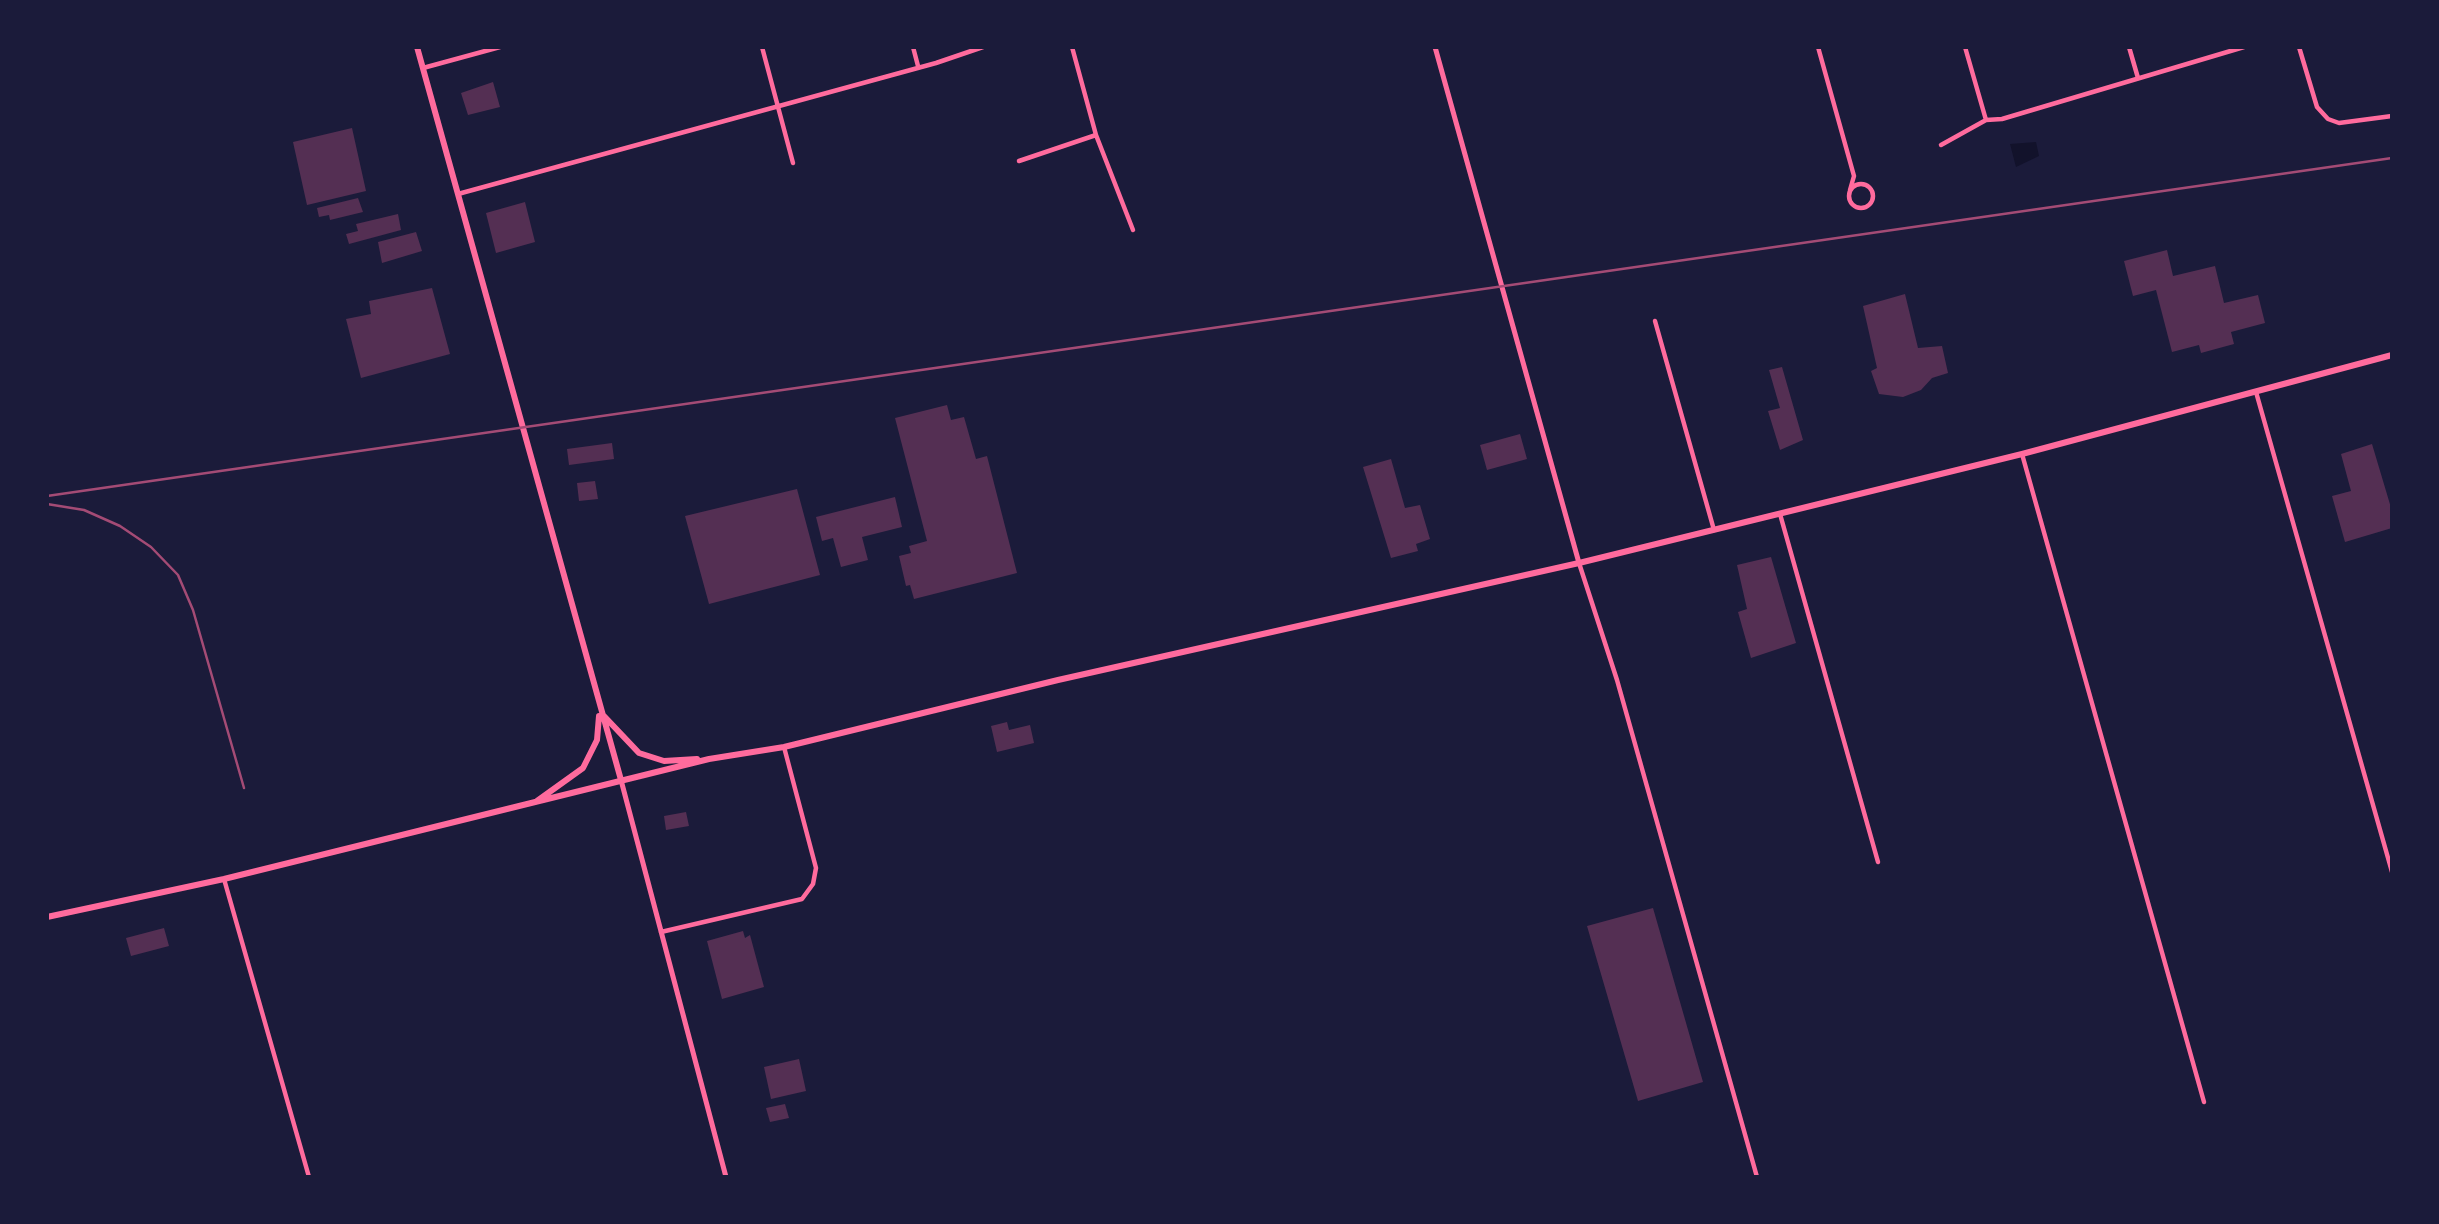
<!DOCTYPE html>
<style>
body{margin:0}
#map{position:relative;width:2439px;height:1224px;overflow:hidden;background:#1b1b3a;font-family:"Alegreya Sans",sans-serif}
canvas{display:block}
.frame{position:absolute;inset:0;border:49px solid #1b1b3a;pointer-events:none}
</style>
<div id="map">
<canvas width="2439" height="1224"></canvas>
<div class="frame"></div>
</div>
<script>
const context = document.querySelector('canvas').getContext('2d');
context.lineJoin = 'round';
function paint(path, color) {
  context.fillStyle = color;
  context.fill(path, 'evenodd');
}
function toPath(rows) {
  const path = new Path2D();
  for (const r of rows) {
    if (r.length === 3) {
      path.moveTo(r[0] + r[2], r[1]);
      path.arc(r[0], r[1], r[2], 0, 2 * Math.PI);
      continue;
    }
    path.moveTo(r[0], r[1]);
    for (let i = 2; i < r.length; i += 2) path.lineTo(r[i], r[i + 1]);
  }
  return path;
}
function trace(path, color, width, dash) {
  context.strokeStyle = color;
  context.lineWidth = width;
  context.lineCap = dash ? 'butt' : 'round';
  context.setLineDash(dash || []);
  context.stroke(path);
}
paint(toPath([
 [2036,142,2039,156,2016,167,2010,144]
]), '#12122b');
paint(toPath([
 [493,82,500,107,468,115,461,93],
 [352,128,366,191,307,205,293,142],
 [358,198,363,212,330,220,329,215,319,217,317,208],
 [525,202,535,242,496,253,486,213],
 [398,214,401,230,349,244,346,234,358,231,356,224],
 [416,232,422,251,382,263,378,242],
 [2167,250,2173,276,2215,266,2224,303,2258,295,2265,323,2231,332,2234,344,2201,353,2199,345,2172,352,2156,290,2133,296,2124,261],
 [432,288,450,354,361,378,346,319,371,314,369,301],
 [1905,294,1918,348,1942,346,1948,373,1932,378,1921,390,1903,397,1879,394,1871,371,1877,368,1863,306],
 [1782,367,1803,440,1780,450,1768,411,1780,408,1769,370],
 [947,405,951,420,964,417,976,459,987,456,1017,573,914,599,910,585,906,586,899,556,911,553,909,546,927,541,895,418],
 [1520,434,1527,459,1487,470,1480,445],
 [612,443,614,459,569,465,567,449],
 [2372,444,2392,511,2392,528,2345,542,2332,496,2351,491,2341,454],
 [1391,459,1405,508,1420,505,1430,539,1416,544,1418,551,1391,558,1363,467],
 [595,481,598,499,579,501,577,483],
 [797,489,820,575,709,604,685,516],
 [895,497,902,527,862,537,868,560,841,567,833,538,822,541,816,517],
 [1771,557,1796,643,1751,658,1738,612,1747,609,1737,565],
 [1007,722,1009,730,1030,725,1034,743,997,752,991,726],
 [686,812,689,826,666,830,664,816],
 [1653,908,1703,1082,1638,1101,1587,926],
 [164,928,169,946,131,956,126,938],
 [743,931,745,938,750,935,764,987,722,999,707,941],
 [799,1059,806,1091,771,1099,764,1067],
 [785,1104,789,1118,770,1122,766,1108]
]), '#542f53');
trace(toPath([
 [762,47,793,163],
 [913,47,918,66],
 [1072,47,1096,135,1133,230],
 [1818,47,1854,176,1850,190],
 [1965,47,1986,120],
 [2129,47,2138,78],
 [2299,47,2317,107,2328,119,2339,123,2392,116],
 [423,68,500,47],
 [1941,145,1986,120,2002,119,2244,47],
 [1019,161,1096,135],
 [1861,196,12],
 [458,194,936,63,983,47],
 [1655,321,1714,530],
 [2256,392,2392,872],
 [2022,454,2204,1102],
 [1780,514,1878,862],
 [1579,563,1617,680,1757,1177],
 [224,879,309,1177],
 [661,932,802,899,813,884,816,868,784,747]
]), '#ff6b9d', 4.5);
trace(toPath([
 [1435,47,1579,563],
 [621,780,726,1177]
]), '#ff6b9d', 5);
trace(toPath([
 [417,47,621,780],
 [603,715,639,753,664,761,697,759],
 [537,801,583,768,597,740,599,716],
 [47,917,224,879,709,759,784,747,1058,680,1579,563,2022,454,2392,355]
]), '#ff6b9d', 6);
trace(toPath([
 [47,496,2392,158],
 [47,504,84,510,120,526,151,547,178,575,193,610,244,788]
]), '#a44b75', 2.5);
</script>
